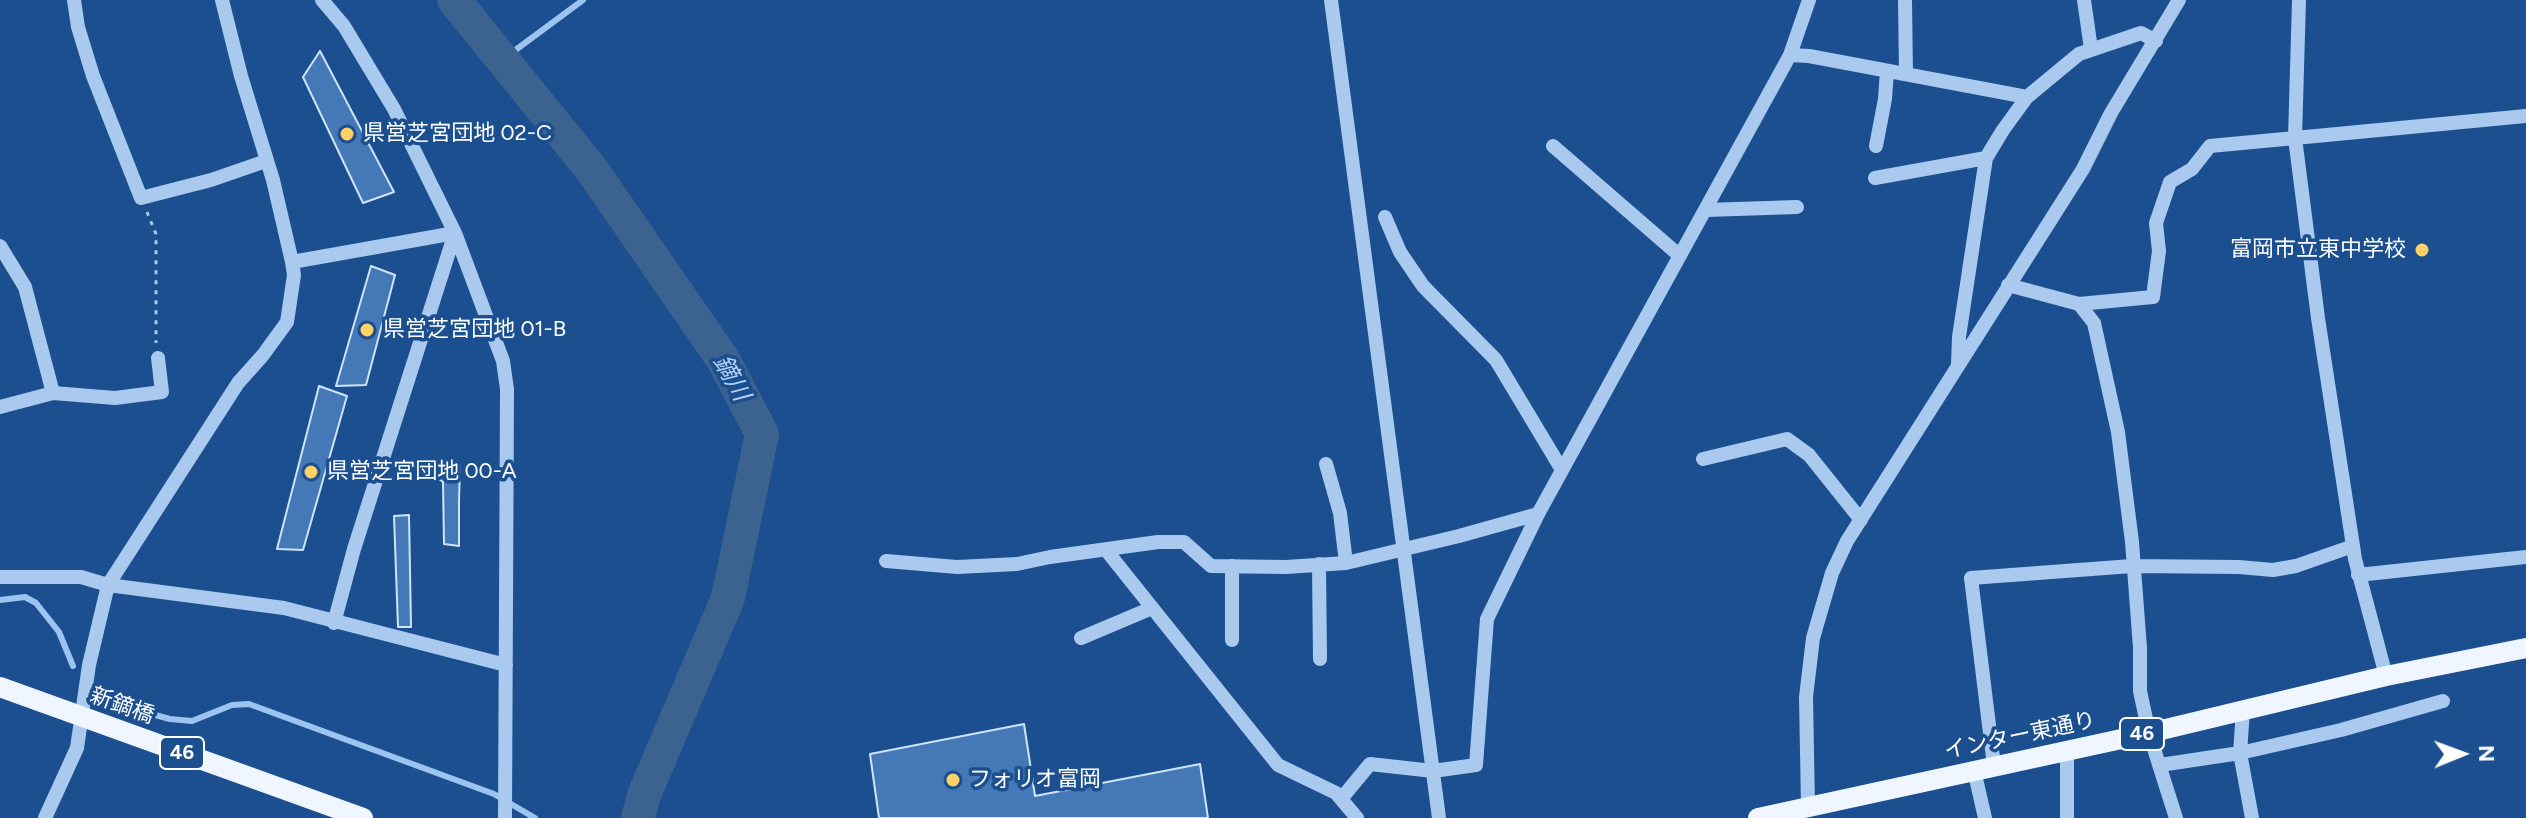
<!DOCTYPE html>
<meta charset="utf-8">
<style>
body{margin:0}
#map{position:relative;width:2526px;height:818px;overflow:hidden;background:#1b4f8f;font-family:Figtree,sans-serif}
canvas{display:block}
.north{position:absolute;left:2422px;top:714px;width:80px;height:80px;-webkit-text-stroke:6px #1b4f8f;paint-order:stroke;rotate:89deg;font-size:22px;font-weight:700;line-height:32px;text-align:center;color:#fff}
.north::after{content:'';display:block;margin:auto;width:28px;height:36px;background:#fff;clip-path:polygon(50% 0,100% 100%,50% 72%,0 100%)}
</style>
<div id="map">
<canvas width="2526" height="818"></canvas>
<div class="north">N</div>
</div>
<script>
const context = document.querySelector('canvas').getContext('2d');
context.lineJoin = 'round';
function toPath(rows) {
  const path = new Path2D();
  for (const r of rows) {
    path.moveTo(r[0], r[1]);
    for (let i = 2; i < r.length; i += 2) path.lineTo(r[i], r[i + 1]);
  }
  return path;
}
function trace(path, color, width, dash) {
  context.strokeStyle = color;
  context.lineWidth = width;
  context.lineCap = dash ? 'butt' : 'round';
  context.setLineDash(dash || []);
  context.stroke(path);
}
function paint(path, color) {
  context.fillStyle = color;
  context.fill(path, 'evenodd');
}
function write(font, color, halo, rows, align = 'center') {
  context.font = font + ' Figtree,"Noto Sans JP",sans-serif';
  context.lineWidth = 7;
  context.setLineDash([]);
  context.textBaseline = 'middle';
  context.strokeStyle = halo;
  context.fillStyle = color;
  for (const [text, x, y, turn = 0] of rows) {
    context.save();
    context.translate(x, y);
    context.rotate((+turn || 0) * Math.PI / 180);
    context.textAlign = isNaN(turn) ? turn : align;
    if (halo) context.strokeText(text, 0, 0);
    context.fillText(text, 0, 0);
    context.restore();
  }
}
trace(toPath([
 [502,60,583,0],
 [0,600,25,597,36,603,59,632,73,666],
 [133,709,170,719,192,721,232,705,249,704,494,794,535,818]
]), '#9cc4f0', 6);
trace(toPath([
 [454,0,592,170,724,361,762,434,728,598,644,795,638,818]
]), '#3c6290', 34);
const building = toPath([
 [320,51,394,192,363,203,303,77,320,51],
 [371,266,395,275,366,385,336,386,371,266],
 [319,386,347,396,303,550,277,549,319,386],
 [460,465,459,502,459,546,444,544,443,482,436,477,435,467,460,465],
 [409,515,411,627,398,627,394,516,409,515],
 [1024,724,1035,796,1200,764,1208,818,879,818,870,754,1024,724]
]);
paint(building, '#4478b7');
trace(building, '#cfe3fa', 2);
trace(toPath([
 [147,212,156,234,156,343]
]), '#a9c9ee', 3, [4, 6]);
trace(toPath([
 [74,0,78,27,93,76,141,198,211,180,266,161],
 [322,0,344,26,394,109,455,233,503,361,507,389,505,818],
 [1331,0,1439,818],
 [1905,0,1906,74],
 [2084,0,2091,49],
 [1790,55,1809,56,2027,97],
 [1553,146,1680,256],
 [1876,146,1885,99,1887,71],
 [1875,178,1986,158],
 [1706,210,1797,207],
 [1385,217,1400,252,1423,286,1496,360,1562,470],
 [0,246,25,287,53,393],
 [292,262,455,233],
 [2008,285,2079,304,2094,323,2118,432,2132,542,2140,648,2140,691,2149,733,2176,818],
 [2079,304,2153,297,2159,251,2156,223,2170,182,2192,169,2210,146,2295,138,2299,0],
 [1958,364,1959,337,1986,158,2003,130,2027,97,2079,54,2141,33,2156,41],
 [0,407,53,393,115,398,162,392,158,358],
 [1703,459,1787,439,1809,455,1861,520],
 [1326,464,1340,513,1346,563],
 [1106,550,1278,765,1336,793,1357,818],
 [886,561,957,567,1017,564,1050,557,1158,542,1184,542,1211,566,1286,567,1346,563,1459,536,1538,514],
 [1319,564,1320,659],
 [1232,566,1232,640],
 [2358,575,2526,557],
 [0,577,81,577,108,585,284,608,506,665],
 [334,623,354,549,455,233],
 [1081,638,1152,608],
 [2386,676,2355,559,2318,318,2295,138,2526,116],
 [2243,710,2240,753,2252,818],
 [2160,765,2240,753,2341,730,2443,701],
 [1994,766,1971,578,2132,566,2239,567,2273,570,2296,566,2353,546],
 [1974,770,1985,818],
 [1341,799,1370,764,1433,771,1476,765,1487,619,1538,514,1790,55,1809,0],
 [1808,807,1806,697,1813,638,1832,573,1847,541,2083,169,2111,113,2179,0],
 [45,818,77,748,89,665,108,585,238,383,263,355,287,322,294,275,292,262,273,180,241,76,222,0],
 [2067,818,2067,750]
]), '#a9c9ee', 14);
trace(toPath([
 [1758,818,2149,733,2386,676,2526,648]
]), '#f0f6ff', 20);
trace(toPath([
 [0,687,363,818]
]), '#f0f6ff', 20);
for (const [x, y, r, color] of [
 [347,134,8,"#ffd166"],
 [2422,250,8,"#ffd166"],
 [367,330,8,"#ffd166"],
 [311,472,8,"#ffd166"],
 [953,780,8,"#ffd166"]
]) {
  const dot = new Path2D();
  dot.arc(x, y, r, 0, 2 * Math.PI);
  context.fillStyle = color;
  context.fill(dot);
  trace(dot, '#1b4f8f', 3);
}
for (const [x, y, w] of [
 [2142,734,44],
 [182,753,44]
]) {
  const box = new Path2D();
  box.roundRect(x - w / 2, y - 16, w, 32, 6);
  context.fillStyle = '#1b4f8f';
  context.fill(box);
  trace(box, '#fff', 2);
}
write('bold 20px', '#fff', null, [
 ["46",2142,734],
 ["46",182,753]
]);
write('22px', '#fff', '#1b4f8f', [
 ["県営芝宮団地 02-C",363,134],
 ["富岡市立東中学校",2406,250,"right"],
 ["県営芝宮団地 01-B",383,330],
 ["県営芝宮団地 00-A",327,472],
 ["フォリオ富岡",969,780]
], 'left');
write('22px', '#fff', '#1b4f8f', [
 ["新鏑橋",122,706,20],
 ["インター東通り",2020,736,-12]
]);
write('italic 24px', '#b5d3f5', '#1b4f8f', [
 ["鏑川",731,378,61]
]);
</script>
